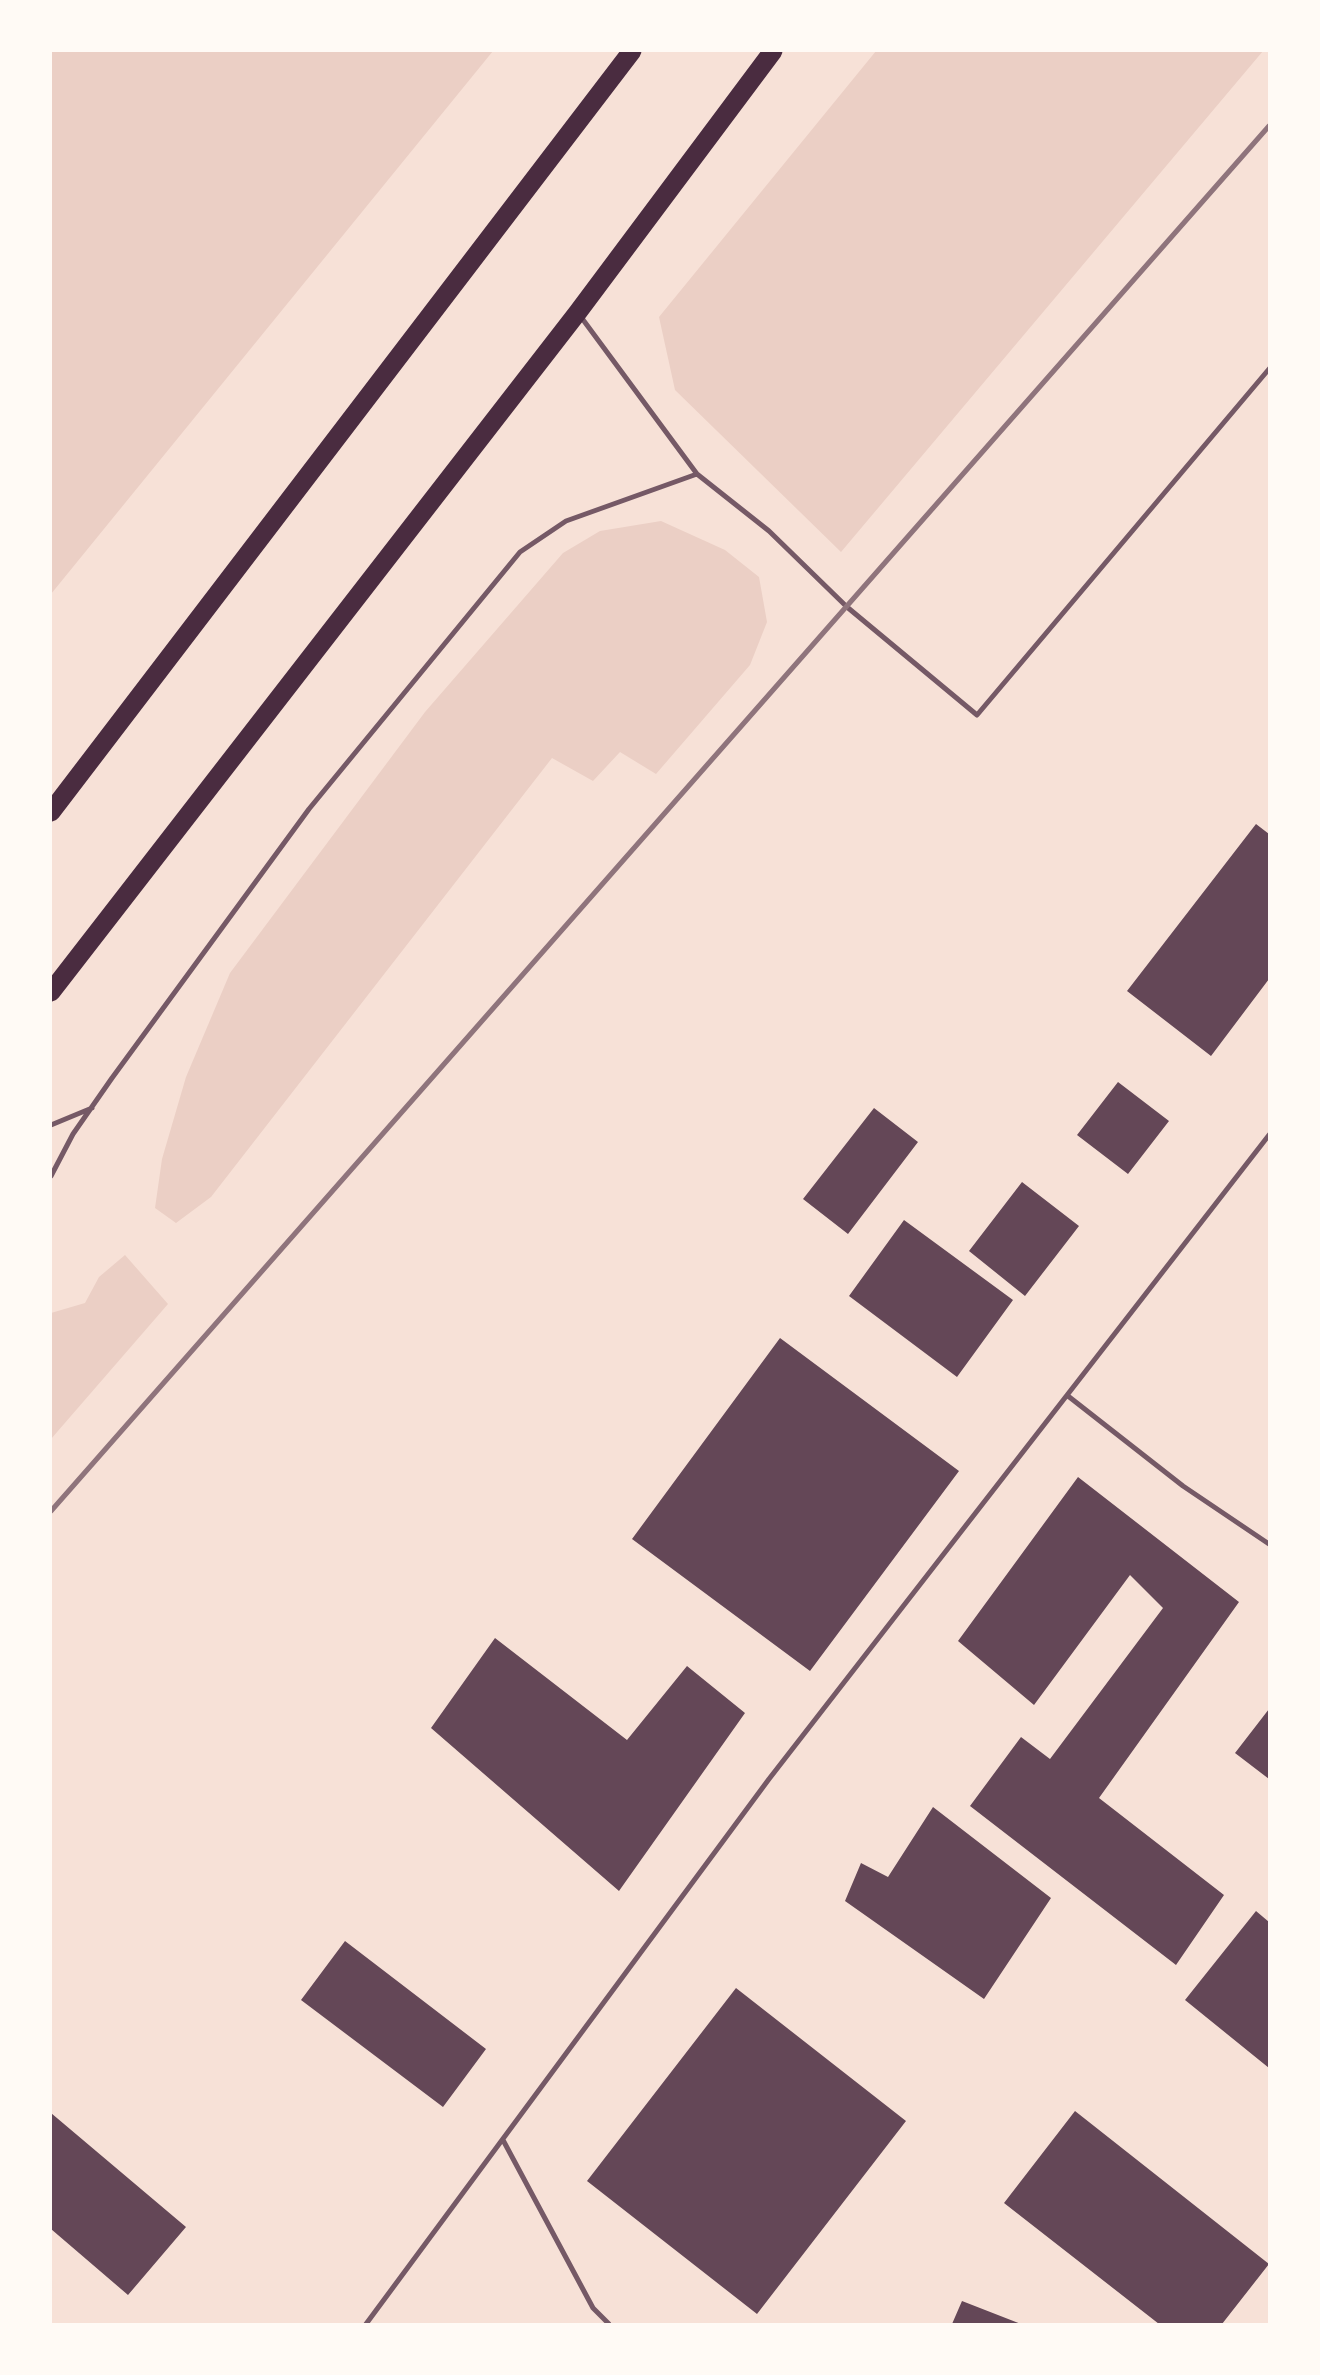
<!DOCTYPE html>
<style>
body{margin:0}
#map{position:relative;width:1320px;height:2375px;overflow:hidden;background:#f7e1d7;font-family:"Golos Text",sans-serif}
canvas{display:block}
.frame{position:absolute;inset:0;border:52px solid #fffaf5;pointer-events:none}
</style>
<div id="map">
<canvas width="1320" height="2375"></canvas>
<div class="frame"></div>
</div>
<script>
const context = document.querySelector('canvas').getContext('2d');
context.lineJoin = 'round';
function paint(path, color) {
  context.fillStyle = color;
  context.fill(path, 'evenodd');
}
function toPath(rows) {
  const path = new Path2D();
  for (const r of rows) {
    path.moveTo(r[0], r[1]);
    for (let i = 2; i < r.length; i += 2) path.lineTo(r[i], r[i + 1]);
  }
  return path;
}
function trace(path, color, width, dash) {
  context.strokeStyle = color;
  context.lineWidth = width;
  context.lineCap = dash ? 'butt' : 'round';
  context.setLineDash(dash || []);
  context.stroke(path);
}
paint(toPath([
 [51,51,493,51,51,594],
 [876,51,1263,51,841,552,675,390,659,317],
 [661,521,725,550,759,577,767,622,750,665,656,774,620,752,593,781,552,758,211,1197,176,1223,155,1208,162,1159,186,1077,230,973,425,712,563,553,600,531],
 [125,1255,168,1304,51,1439,51,1313,85,1303,99,1277]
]), '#ebcfc5');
paint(toPath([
 [1256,824,1269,834,1269,979,1211,1056,1127,991],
 [1118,1082,1169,1121,1128,1174,1077,1135],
 [874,1108,918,1142,848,1234,803,1199],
 [1022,1182,1079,1226,1025,1296,969,1251],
 [904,1220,1013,1300,957,1377,849,1296],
 [780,1338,959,1471,810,1671,632,1539],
 [1078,1477,1239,1602,1099,1798,1224,1895,1176,1965,970,1806,1021,1737,1050,1759,1163,1608,1130,1575,1034,1705,958,1641],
 [495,1638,627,1740,687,1666,745,1713,619,1891,431,1728],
 [1269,1709,1269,1779,1235,1753],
 [933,1807,1051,1898,984,1999,845,1901,861,1863,888,1877],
 [1256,1911,1269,1922,1269,2068,1185,2000],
 [345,1941,486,2049,443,2107,301,2000],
 [736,1988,906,2121,757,2314,587,2181],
 [1075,2111,1269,2264,1222,2324,1159,2324,1004,2203],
 [51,2113,186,2227,128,2295,51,2229],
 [962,2301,1021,2324,952,2324]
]), '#644757');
trace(toPath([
 [581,317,697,474,769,531,847,607,977,715,1269,369],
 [51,1125,92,1108],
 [51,1176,73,1134,112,1078,309,809,520,552,566,521,697,474],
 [1068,1396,1183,1486,1269,1544],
 [503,2140,593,2308,609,2324],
 [366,2324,769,1779,1269,1135]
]), '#755966', 5);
trace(toPath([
 [51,812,632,51],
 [51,992,578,312,773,51]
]), '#4a2c40', 19);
trace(toPath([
 [51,1511,1269,126]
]), '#8f747c', 5);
</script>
